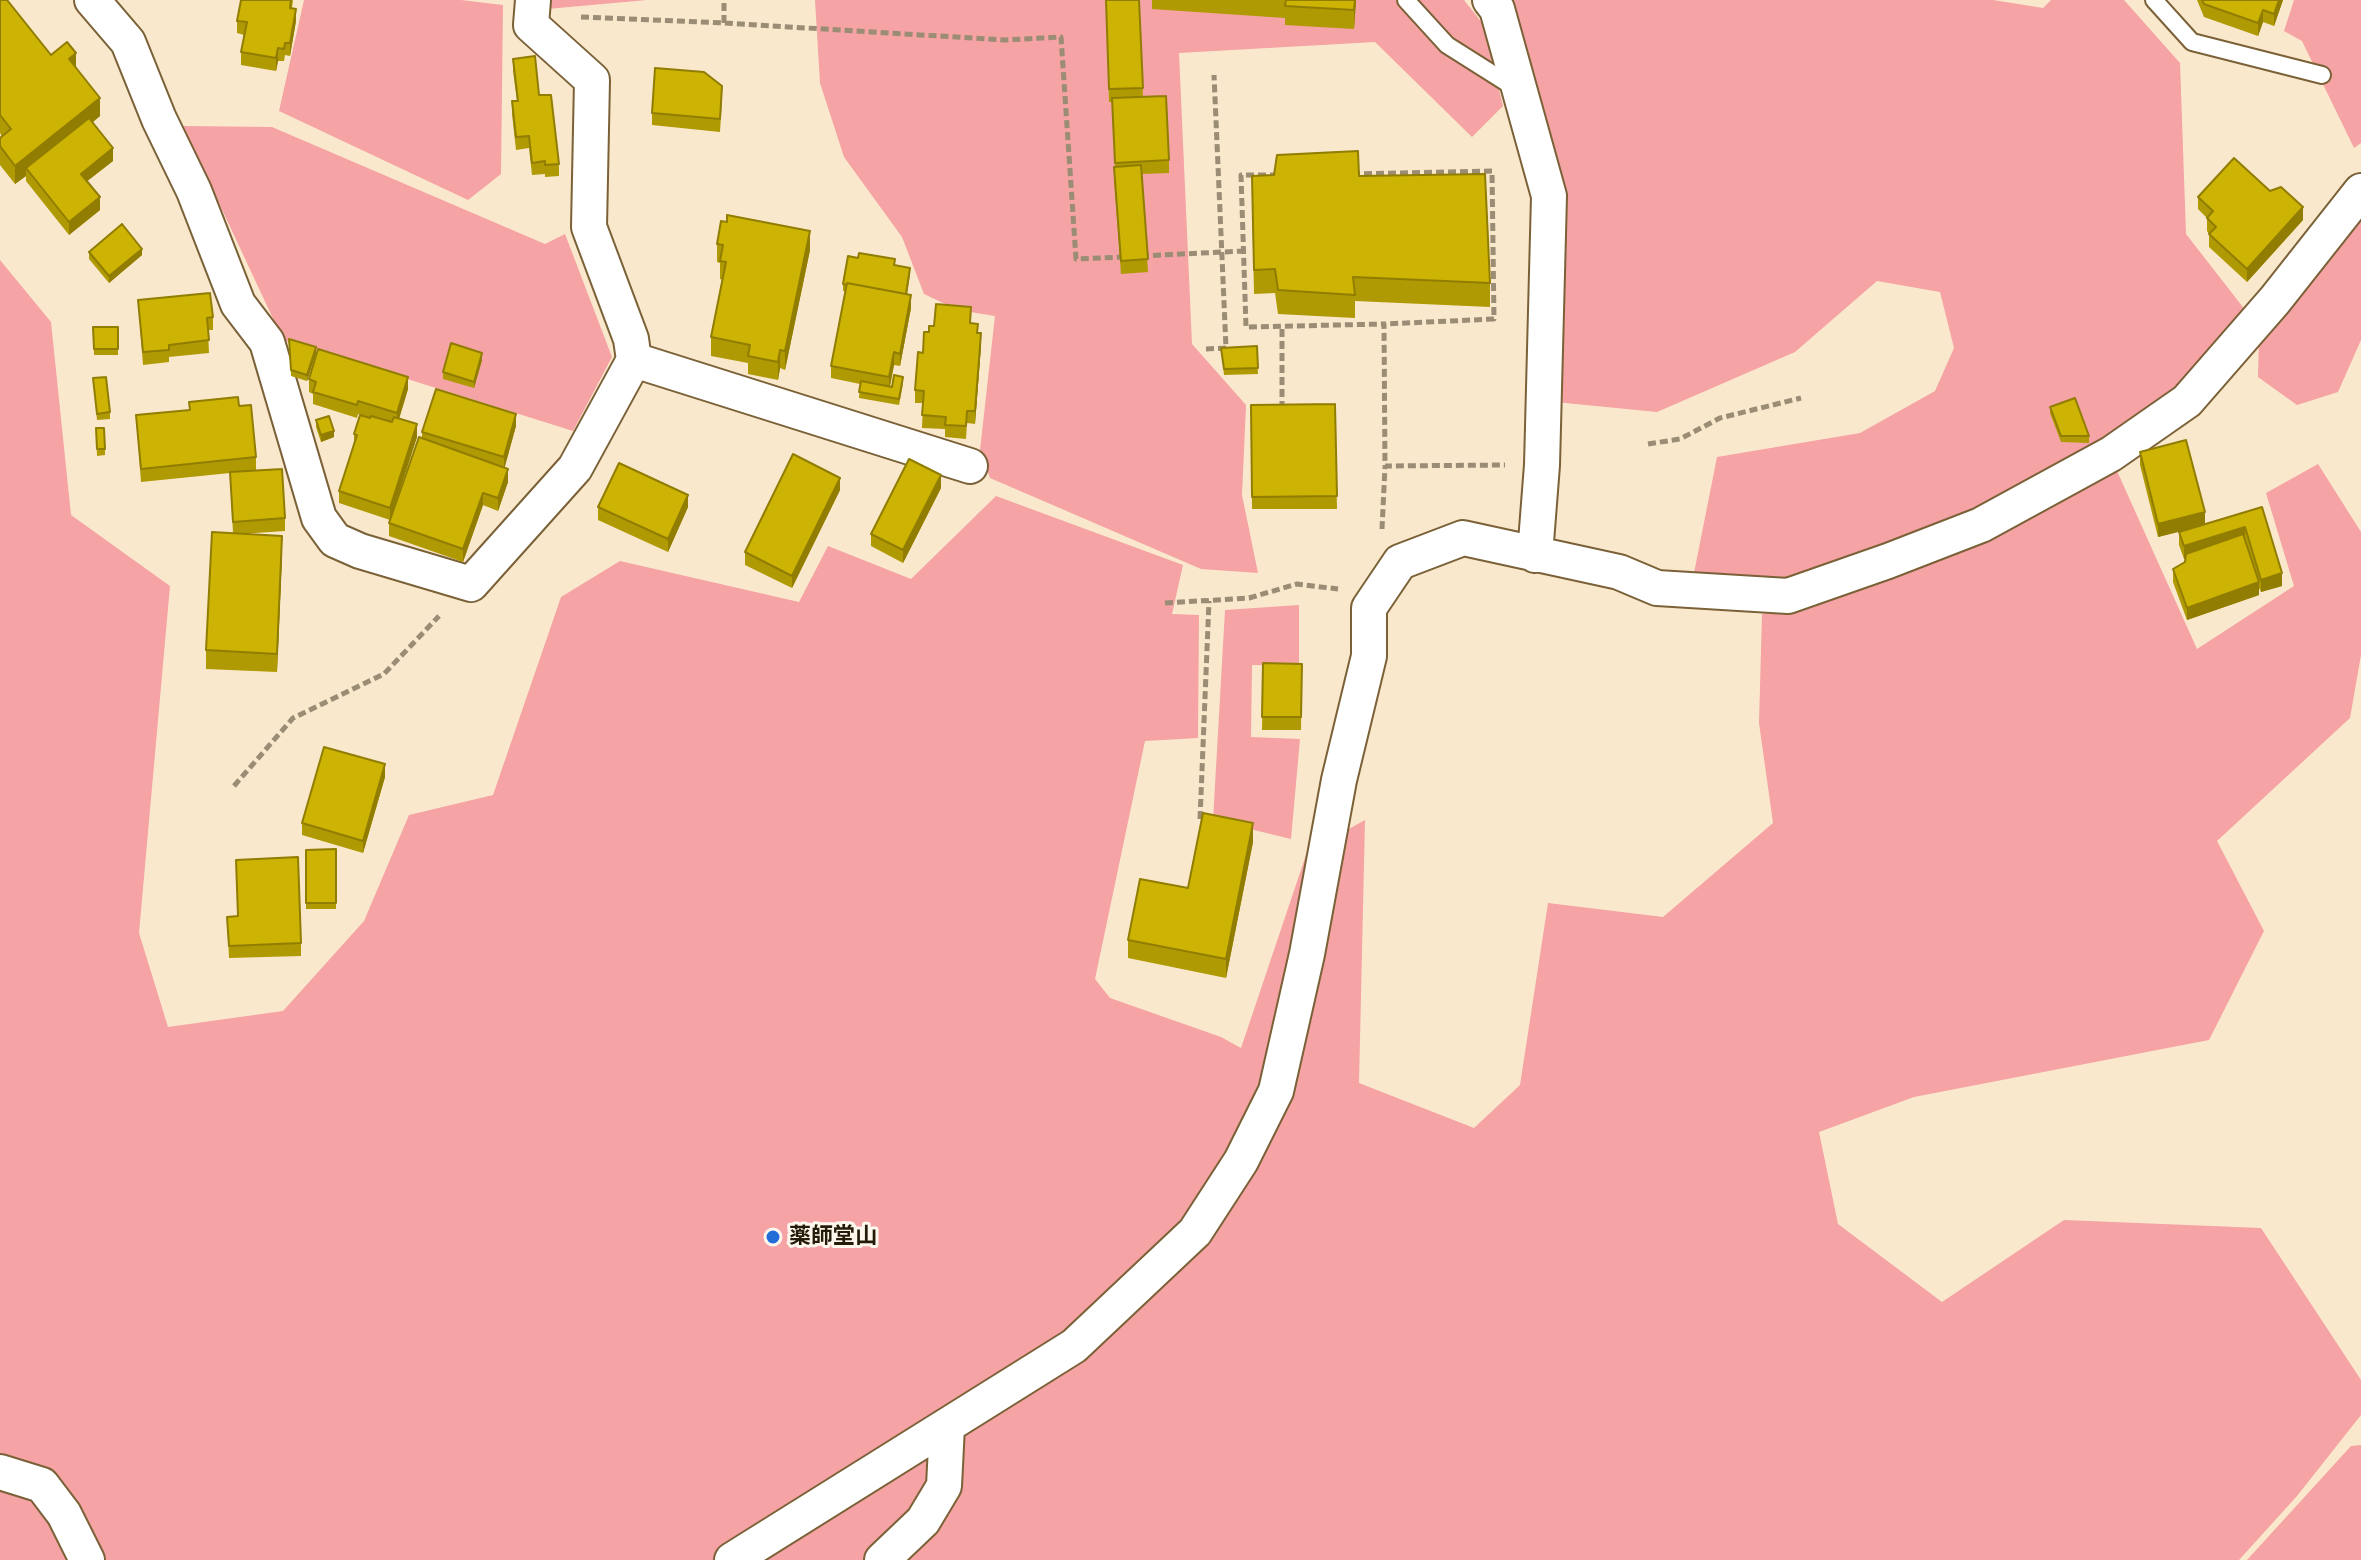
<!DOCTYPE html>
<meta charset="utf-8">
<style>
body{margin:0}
canvas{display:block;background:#fae8cd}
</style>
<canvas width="2361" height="1560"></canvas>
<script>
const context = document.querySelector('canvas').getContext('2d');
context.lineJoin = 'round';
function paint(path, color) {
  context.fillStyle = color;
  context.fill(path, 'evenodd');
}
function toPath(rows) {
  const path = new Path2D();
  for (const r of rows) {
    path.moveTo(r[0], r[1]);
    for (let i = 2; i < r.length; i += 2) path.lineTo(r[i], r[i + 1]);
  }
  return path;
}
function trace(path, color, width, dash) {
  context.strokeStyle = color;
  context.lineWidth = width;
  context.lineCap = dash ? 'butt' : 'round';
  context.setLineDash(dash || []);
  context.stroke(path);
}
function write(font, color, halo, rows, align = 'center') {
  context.font = font + ' "PT Sans Narrow","Noto Sans JP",sans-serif';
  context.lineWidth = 6;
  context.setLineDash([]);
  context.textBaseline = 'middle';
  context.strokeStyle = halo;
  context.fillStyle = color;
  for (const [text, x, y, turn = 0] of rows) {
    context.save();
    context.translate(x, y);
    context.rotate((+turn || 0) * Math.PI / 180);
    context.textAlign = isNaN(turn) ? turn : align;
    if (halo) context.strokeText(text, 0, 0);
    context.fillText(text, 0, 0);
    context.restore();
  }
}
paint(toPath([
 [304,0,461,0,503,5,501,174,468,200,279,111],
 [548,0,647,0,547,9],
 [815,0,1464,0,1483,24,1503,106,1472,137,1375,42,1179,53,1192,344,1246,405,1242,495,1258,573,1201,569,990,478,980,450,995,316,958,310,924,294,902,237,844,157,820,83],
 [1500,0,1993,0,2043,8,2051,0,2124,0,2180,63,2186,234,2246,311,2181,397,1978,515,1788,590,1692,583,1717,457,1860,433,1935,391,1954,348,1940,292,1877,281,1795,352,1657,412,1555,402,1559,196],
 [2294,0,2361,0,2361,143,2354,148,2302,41,2284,31],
 [183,126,272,127,545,244,565,234,612,357,573,431,283,340],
 [2361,209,2361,340,2338,392,2297,405,2258,377,2259,340],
 [0,260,51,322,71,515,170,586,139,933,168,1027,283,1011,364,921,409,815,493,795,561,597,620,561,799,602,828,546,911,579,996,496,1183,565,1172,614,1199,615,1198,738,1145,741,1095,979,1110,998,1221,1037,1241,1048,1307,852,1365,820,1359,1083,1474,1128,1520,1085,1548,903,1663,917,1773,823,1759,723,1762,614,1802,611,1911,572,2117,471,2197,649,2294,586,2266,493,2318,464,2361,532,2361,655,2350,718,2217,841,2264,931,2209,1040,1914,1097,1819,1132,1838,1224,1942,1302,2064,1220,2261,1228,2361,1380,2361,1415,2297,1496,2239,1560,0,1560],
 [1299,605,1299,666,1252,665,1251,737,1300,739,1291,839,1213,820,1225,610],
 [2361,1445,2361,1560,2247,1560,2351,1446]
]), '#f5a3a4');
const lane = toPath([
 [1406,0,1447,45,1515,88],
 [2154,0,2192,42,2322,75]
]);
const street = toPath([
 [92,0,128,42,159,119,194,191,238,304,267,342,319,518,335,540,360,551,471,584,575,468,634,360,631,339,589,227,592,80,531,25,533,0],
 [1490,0,1497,9,1549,196,1542,465,1535,555],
 [634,360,970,466],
 [0,1472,42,1485,64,1514,87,1560],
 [732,1560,1074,1346,1195,1232,1241,1161,1276,1091,1307,954,1339,780,1369,656,1369,608,1400,562,1463,538,1619,572,1657,588,1788,596,1888,561,1981,525,2111,454,2187,401,2275,300,2361,191],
 [882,1560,923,1521,944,1486,947,1426]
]);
trace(lane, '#7b6137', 20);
trace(street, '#7b6137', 38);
trace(toPath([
 [581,17,724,23,1005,40,1061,37,1076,259,1123,257],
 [724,23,724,0],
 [1352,174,1492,171,1494,319,1384,324],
 [1278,175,1241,175,1246,327,1384,324,1385,466,1505,465],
 [1141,256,1243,251],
 [1206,349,1226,348,1214,75],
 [1282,409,1282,326],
 [1648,444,1680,439,1720,418,1801,398],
 [1382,529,1385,467],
 [1165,603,1249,598,1297,584,1338,589],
 [234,786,293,718,384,674,439,616],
 [1200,819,1209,601]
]), '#9a8c75', 5, [8, 4]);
trace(lane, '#fff', 16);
trace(street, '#fff', 34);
paint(toPath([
 [0,0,51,55,76,66,100,116,93,122,113,161,87,181,100,210,69,235,26,181,26,176,15,184,0,165,0,138,2,137,0,133],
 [293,0,292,8,296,21,290,56,285,55,284,61,278,61,276,71,241,65,241,52,244,35,237,33,237,21],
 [1106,0,1139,0,1143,97,1169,160,1169,173,1142,174,1148,272,1121,274,1114,179,1115,167,1112,102,1109,102],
 [1152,0,1356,0,1354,29,1285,25,1285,18,1152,9],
 [2197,0,2283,0,2274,26,2263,22,2258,36,2204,17],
 [513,59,539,95,559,164,559,176,545,177,545,174,532,175,529,148,516,150,512,114,512,101,517,101,513,71],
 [722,99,720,132,652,125,652,113],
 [1359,176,1490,283,1490,307,1355,301,1355,318,1278,314,1275,293,1254,294,1252,200],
 [2270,191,2303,220,2247,282,2209,247,2209,234,2207,231,2207,218,2198,209,2198,197],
 [717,244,810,250,785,370,780,368,778,380,748,374,748,363,711,356,711,337,723,280,720,279,720,263,717,262],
 [89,252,142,255,109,283,89,259],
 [895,265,910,274,907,295,911,308,900,366,894,365,890,387,892,387,903,384,899,405,859,398,860,384,831,378,831,366,845,291,843,291,843,284],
 [138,300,213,317,213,330,208,330,209,353,169,357,169,362,143,365],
 [971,323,978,333,981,346,975,424,967,423,966,439,945,437,945,429,922,428,923,403,915,403,915,390,923,353,929,332],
 [93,327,118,327,118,355,94,355],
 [289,339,316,353,307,381,291,376],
 [1257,346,1258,374,1224,375,1221,348],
 [482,360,474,388,443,379,443,372],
 [93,378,110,412,110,419,97,420],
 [309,379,408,389,399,418,417,437,390,520,339,503,339,491,354,444,354,434,370,418,358,414,357,418,313,404,313,394,309,392],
 [1335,404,1337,509,1252,509,1251,405],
 [239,406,256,457,256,470,285,518,285,531,241,534,282,554,277,672,206,669,206,650,233,533,230,473,141,482,136,415],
 [2050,407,2089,436,2089,443,2061,442,2050,413],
 [316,420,334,437,321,442,316,427],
 [516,426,504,468,508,482,498,511,483,505,463,562,389,536,389,523,422,439,422,432],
 [96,428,105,449,105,455,97,456],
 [2140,452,2205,525,2262,507,2282,586,2261,592,2259,588,2259,595,2187,620,2173,582,2173,569,2185,562,2185,558,2184,559,2179,545,2179,532,2194,528,2158,537,2140,465],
 [941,488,903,563,871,546,871,534],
 [840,490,792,588,745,565,745,552],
 [598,507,688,507,668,552,598,520],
 [1263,663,1302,664,1301,730,1262,730],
 [385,777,363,853,302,835,302,823],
 [1253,842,1226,978,1128,958,1128,940,1188,888],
 [336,849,336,909,306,909,306,850],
 [238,916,301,943,301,956,229,958,227,917]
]), '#b09a03');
paint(toPath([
 [1355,0,1356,0,1354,29,1354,10],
 [2279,0,2283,0,2274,26,2274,14],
 [296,9,296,21,290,56,290,43],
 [2263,10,2263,22,2258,36,2258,23],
 [278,48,278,61,276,71,276,58],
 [76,53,76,72,69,59],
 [100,98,100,116,30,173,26,168,26,176,15,184,15,166],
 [113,148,113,161,81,186,81,174],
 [100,197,100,210,69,235,69,222],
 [2303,207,2303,220,2247,282,2247,269],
 [810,231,810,250,785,370,785,351],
 [142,249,142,255,109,283,109,276],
 [911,295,911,308,900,366,900,354],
 [981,333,981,346,975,424,975,411],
 [316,347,316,353,307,381,307,375],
 [780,350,780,368,778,380,778,362],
 [894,352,894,365,889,389,889,377],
 [482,353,482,360,474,388,474,382],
 [408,377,408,389,397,426,397,413],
 [516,414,516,426,504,470,504,457],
 [417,424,417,437,390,520,390,508],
 [334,431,334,437,321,442,321,435],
 [508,469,508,482,498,511,498,498],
 [941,475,941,488,903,563,903,550],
 [840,478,840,490,792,588,792,576],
 [483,493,483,505,463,562,463,549],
 [688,495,688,507,668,552,668,539],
 [2205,512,2205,525,2158,537,2158,524],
 [2245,527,2245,540,2184,559,2184,546],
 [282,536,282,554,277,672,277,654],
 [2282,573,2282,586,2261,592,2261,580],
 [2259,582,2259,595,2187,620,2187,608],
 [385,764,385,777,363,853,363,841],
 [1253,823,1253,842,1226,978,1226,959]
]), '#907d02');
const building = toPath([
 [0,0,7,0,51,55,67,42,76,53,69,59,100,98,15,166,0,146,0,138,11,129,0,115,0,0],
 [241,0,291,0,290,8,296,9,290,43,285,43,284,49,278,48,276,58,241,52,247,22,237,21,241,0],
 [1106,0,1139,0,1143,88,1109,89,1106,0],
 [1286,0,1355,0,1354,10,1285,6,1286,0],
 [2202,0,2279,0,2274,14,2263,10,2258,23,2204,4,2202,0],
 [535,56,539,95,551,95,559,164,545,165,545,161,532,163,529,136,516,137,512,101,518,101,513,59,535,56],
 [655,68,704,72,722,86,720,119,652,113,655,68],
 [1166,96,1169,160,1115,163,1112,98,1166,96],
 [89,118,113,148,81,174,100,197,69,222,26,168,89,118],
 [1358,151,1359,176,1485,174,1490,283,1353,277,1355,295,1278,290,1275,269,1254,270,1252,176,1274,175,1277,155,1358,151],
 [2234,158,2270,191,2281,187,2303,207,2247,269,2209,234,2216,227,2207,218,2213,211,2198,197,2234,158],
 [1141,165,1148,259,1121,261,1114,167,1141,165],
 [727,215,810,231,785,351,780,350,778,362,748,356,750,345,711,337,726,262,720,261,723,245,717,244,721,221,727,222,727,215],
 [122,224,142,249,109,276,89,252,122,224],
 [859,253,895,259,894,265,910,268,906,294,847,283,846,285,843,284,848,256,858,258,859,253],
 [847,283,911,295,900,354,894,352,889,377,831,366,847,283],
 [210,293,213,317,207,318,209,340,169,345,169,350,143,352,138,300,210,293],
 [936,304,971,307,970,323,978,324,977,333,981,333,975,411,967,411,966,426,945,425,946,417,922,415,924,391,915,390,918,352,923,353,924,332,929,332,929,326,934,326,936,304],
 [93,327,118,327,118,349,94,349,93,327],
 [289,339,316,347,307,375,291,370,289,339],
 [451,343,482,353,474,382,443,372,451,343],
 [1257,346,1258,368,1224,369,1221,348,1257,346],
 [318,349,408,377,397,413,358,401,357,405,313,392,316,382,309,379,318,349],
 [894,375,903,377,899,399,859,392,861,381,892,387,894,375],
 [106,377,110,412,97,414,93,378,106,377],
 [436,389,516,414,504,457,422,432,436,389],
 [238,397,239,406,251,405,256,457,141,469,136,415,190,410,189,402,238,397],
 [2075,398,2089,436,2061,436,2050,407,2075,398],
 [1335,404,1337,496,1252,497,1251,405,1335,404],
 [360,415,370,418,371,416,392,422,394,417,417,424,390,508,339,491,357,435,354,434,360,415],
 [329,416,334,431,321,435,316,420,329,416],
 [96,428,104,428,105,449,97,449,96,428],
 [419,437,508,469,498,498,483,493,463,549,389,523,419,437],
 [2186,440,2205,512,2158,524,2140,452,2186,440],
 [793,454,840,478,792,576,745,552,793,454],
 [909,459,941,475,903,550,871,534,909,459],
 [619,463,688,495,668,539,598,507,619,463],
 [282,469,285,518,233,522,230,472,282,469],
 [2262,507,2282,573,2261,580,2245,527,2184,546,2179,532,2262,507],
 [212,532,282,536,277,654,206,650,212,532],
 [2243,534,2259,582,2187,608,2173,569,2185,562,2186,554,2243,534],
 [1263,663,1302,664,1301,717,1262,717,1263,663],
 [324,747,385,764,363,841,302,823,324,747],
 [1203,813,1253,823,1226,959,1128,940,1140,879,1188,888,1203,813],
 [336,849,336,903,306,903,306,850,336,849],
 [298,857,301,943,229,946,227,917,238,916,236,860,298,857]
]);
paint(building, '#cdb303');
trace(building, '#907d02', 2);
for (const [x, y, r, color] of [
 [773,1237,8,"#236dd9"]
]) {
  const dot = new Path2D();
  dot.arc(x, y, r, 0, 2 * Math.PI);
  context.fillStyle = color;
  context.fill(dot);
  trace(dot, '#fdf7ee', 3);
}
write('bold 22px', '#251b09', '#fdf7ee', [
 ["薬師堂山",789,1237]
], 'left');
</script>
